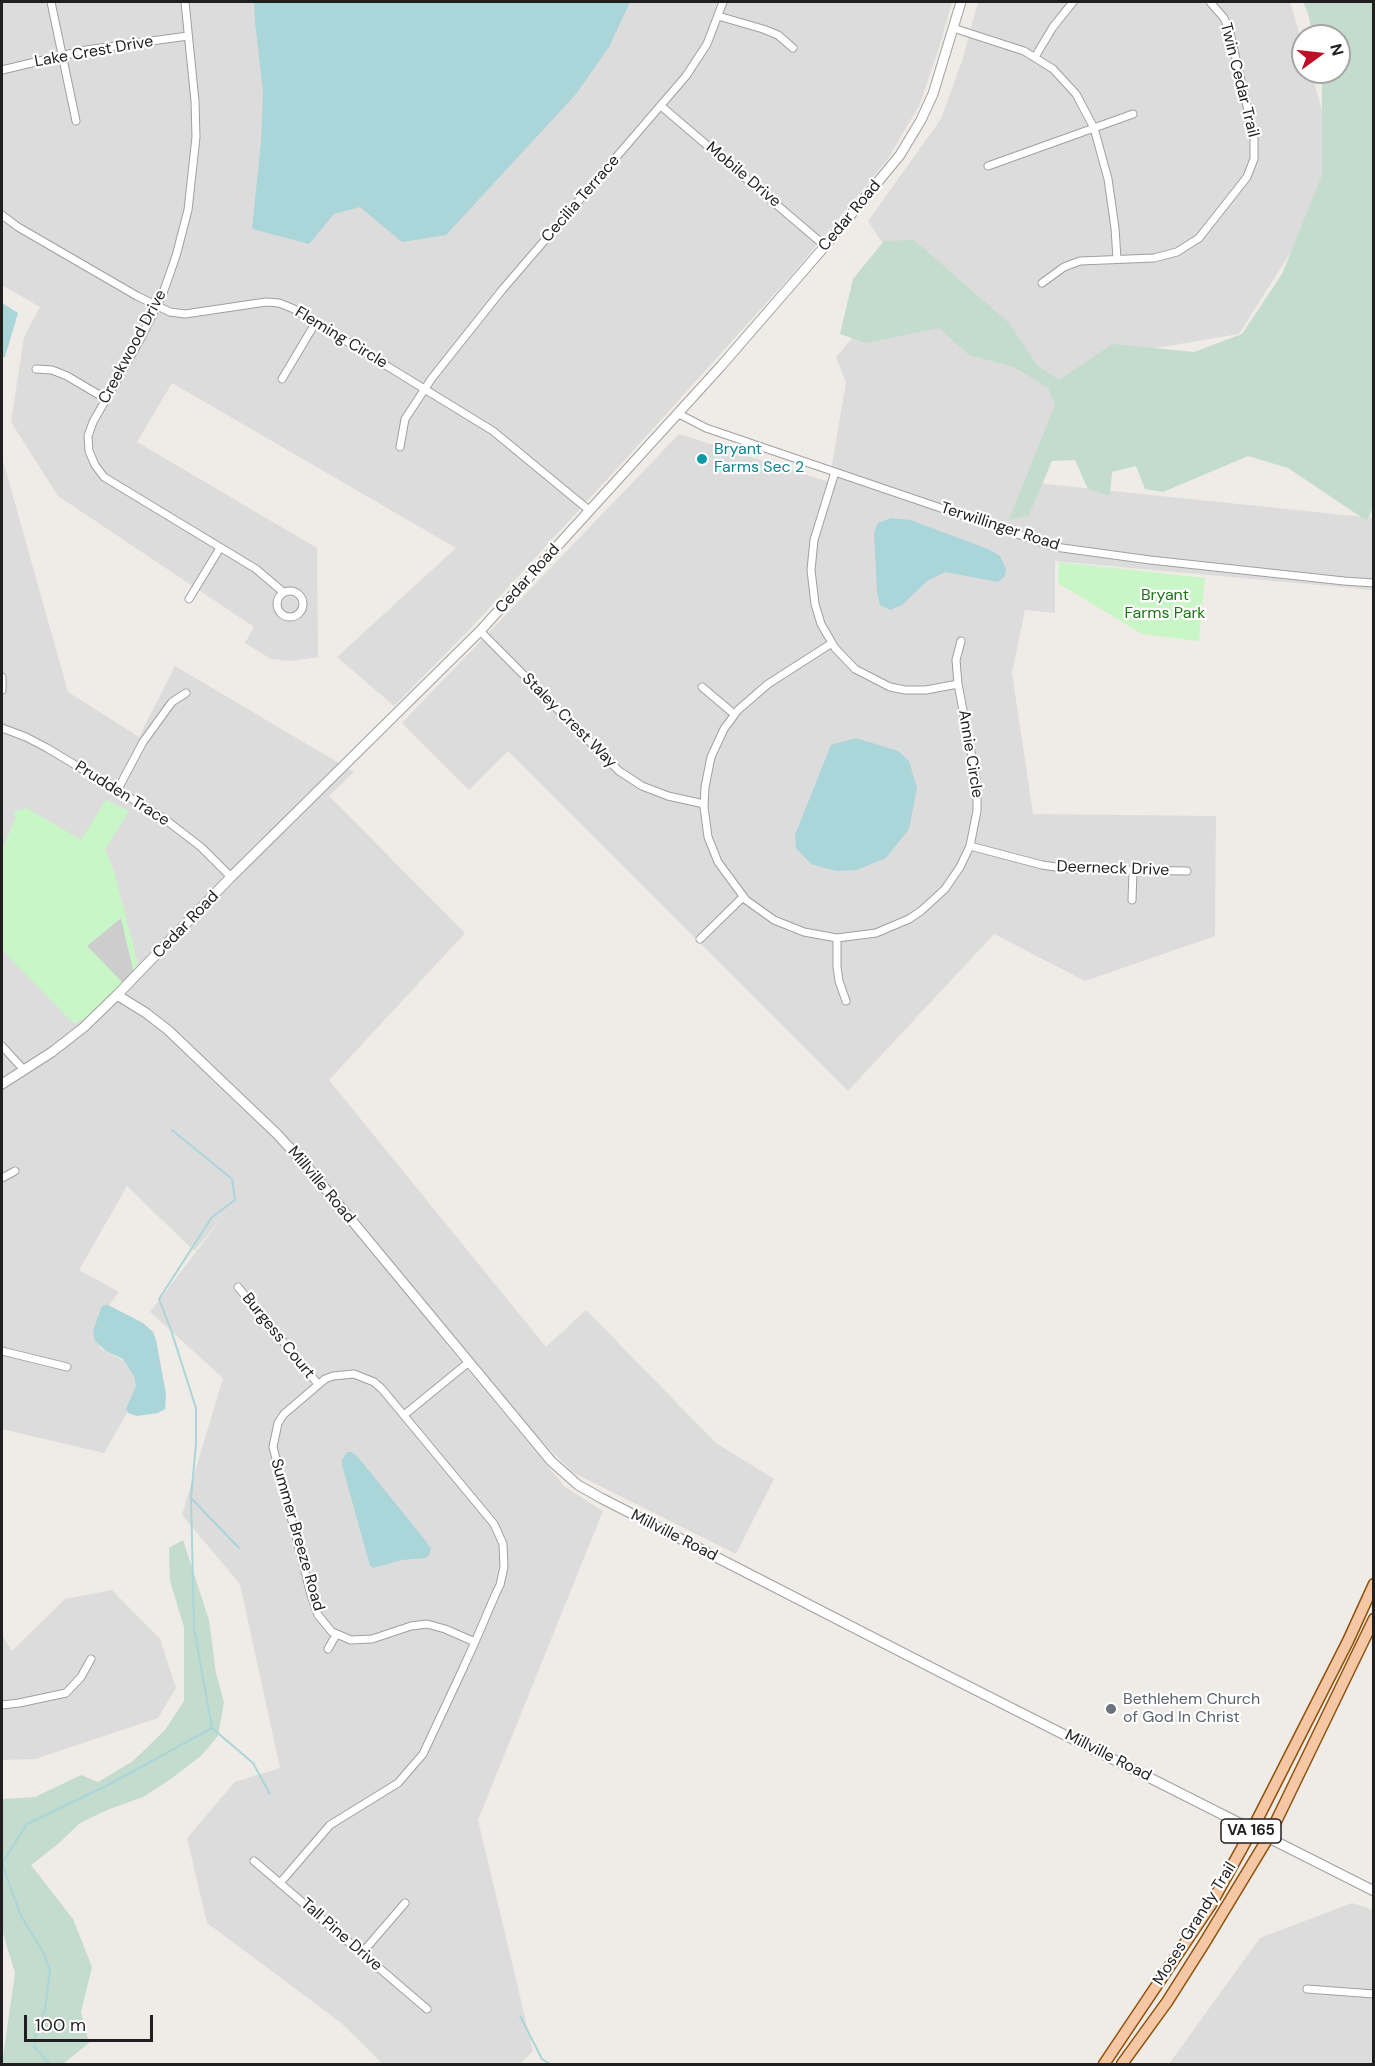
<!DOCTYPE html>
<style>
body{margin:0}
#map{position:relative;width:1375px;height:2066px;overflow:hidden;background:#efebe6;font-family:"DM Sans",sans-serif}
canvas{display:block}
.frame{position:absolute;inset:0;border:3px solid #1f1f1f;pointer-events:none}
.north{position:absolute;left:1291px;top:24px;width:60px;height:60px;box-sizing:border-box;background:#fff;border:2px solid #a5a5a5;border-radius:50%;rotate:75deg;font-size:16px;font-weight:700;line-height:24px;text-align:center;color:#1f1f1f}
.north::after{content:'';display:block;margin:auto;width:21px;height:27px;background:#bf0f27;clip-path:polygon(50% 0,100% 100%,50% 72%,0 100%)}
.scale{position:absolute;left:24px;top:2015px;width:129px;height:27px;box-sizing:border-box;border:3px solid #1f1f1f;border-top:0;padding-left:8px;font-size:18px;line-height:21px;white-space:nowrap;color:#1f1f1f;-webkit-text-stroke:4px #fff;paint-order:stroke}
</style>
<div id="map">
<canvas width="1375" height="2066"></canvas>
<div class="frame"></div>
<div class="north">N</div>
<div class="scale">100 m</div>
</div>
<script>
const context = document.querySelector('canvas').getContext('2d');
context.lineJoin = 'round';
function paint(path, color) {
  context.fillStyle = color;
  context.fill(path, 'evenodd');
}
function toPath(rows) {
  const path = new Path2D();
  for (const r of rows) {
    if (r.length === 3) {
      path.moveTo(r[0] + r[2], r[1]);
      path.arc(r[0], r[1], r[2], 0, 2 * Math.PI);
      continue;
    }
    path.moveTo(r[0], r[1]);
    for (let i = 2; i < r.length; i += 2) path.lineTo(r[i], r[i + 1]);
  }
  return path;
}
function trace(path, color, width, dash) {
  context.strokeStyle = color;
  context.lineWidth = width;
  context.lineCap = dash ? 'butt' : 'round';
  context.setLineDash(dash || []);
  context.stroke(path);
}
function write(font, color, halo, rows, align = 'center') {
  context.font = font + ' "DM Sans",sans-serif';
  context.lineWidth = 4.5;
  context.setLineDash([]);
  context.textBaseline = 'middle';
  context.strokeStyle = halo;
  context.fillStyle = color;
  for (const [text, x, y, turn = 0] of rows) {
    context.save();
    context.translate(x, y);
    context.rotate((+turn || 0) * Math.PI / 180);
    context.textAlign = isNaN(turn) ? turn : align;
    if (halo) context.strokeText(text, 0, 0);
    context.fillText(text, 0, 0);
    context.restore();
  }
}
paint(toPath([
 [2,2,952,2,939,48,919,106,887,160,795,271,613,473,468,631,394,706,337,657,456,548,172,383,137,442,317,548,318,657,291,661,271,659,245,643,254,627,58,496,11,422,24,337,40,307,2,285],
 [978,2,1290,2,1303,46,1303,72,1311,72,1340,174,1239,334,1108,356,1036,483,1373,518,1373,590,1055,561,1055,613,1025,610,1012,673,1033,814,1216,816,1215,936,1085,981,994,934,848,1091,508,751,469,790,402,723,679,434,829,482,846,383,836,357,905,277,868,221,941,119,963,58],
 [2,457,68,692,139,737,175,666,354,772,329,796,465,933,329,1080,546,1347,586,1310,716,1443,774,1479,736,1554,572,1472,440,1337,565,1487,603,1511,478,1820,533,2051,520,2064,383,2064,340,2022,207,1923,187,1838,235,1782,280,1768,240,1584,182,1515,223,1378,150,1312,225,1214,194,1251,127,1186,79,1270,119,1292,95,1324,100,1348,137,1368,139,1392,104,1453,2,1429],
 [112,1590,160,1639,176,1688,158,1718,35,1759,2,1760,2,1635,12,1651,65,1599],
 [1352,1903,1373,1910,1373,2064,1169,2064,1260,1938]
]), '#dddcdc');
paint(toPath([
 [121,918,134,973,123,983,87,946]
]), '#cdcdcd');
paint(toPath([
 [1303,2,1373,2,1374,505,1367,521,1288,468,1248,456,1163,492,1145,489,1136,466,1112,472,1110,496,1088,489,1075,460,1052,461,1029,515,1009,520,1055,405,1048,388,1014,367,969,355,939,328,866,343,840,334,853,279,884,241,914,240,1009,323,1037,365,1059,380,1112,344,1194,352,1242,334,1282,274,1322,175,1322,81,1320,72,1339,72,1339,36,1313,36,1308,13],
 [183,1540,209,1620,216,1673,224,1702,218,1736,201,1756,168,1781,143,1797,107,1810,80,1823,58,1844,31,1865,73,1919,92,1967,81,2012,89,2043,63,2064,2,2064,15,1973,2,1930,2,1799,35,1797,81,1775,98,1782,133,1761,165,1730,184,1701,184,1627,170,1581,169,1548]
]), '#c4dcce');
paint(toPath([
 [1059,562,1205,578,1199,641,1142,634,1058,583],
 [106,800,129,811,105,850,114,871,139,967,134,973,121,918,87,946,123,983,85,1019,73,1023,2,950,2,850,16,817,13,812,27,808,81,840]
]), '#c9f6c6');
paint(toPath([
 [254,2,630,2,609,47,576,94,446,235,402,242,360,207,334,214,309,244,252,229,261,142,263,91,255,22],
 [2,303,18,313,5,357,2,357],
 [891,518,910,520,988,549,1000,556,1006,569,1005,576,998,582,945,572,927,581,902,605,890,610,880,605,877,592,874,532,878,523],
 [856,738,898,751,909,761,917,788,909,829,886,858,857,870,836,871,811,864,796,848,795,835,831,745],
 [108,1305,143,1323,153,1332,156,1340,166,1394,165,1409,158,1413,137,1416,128,1413,126,1409,136,1386,134,1376,123,1359,106,1351,95,1341,93,1331,99,1314,102,1306],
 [347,1452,351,1452,357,1456,425,1540,431,1549,429,1555,425,1558,402,1560,373,1568,370,1566,342,1465,342,1460]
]), '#aad5d9');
trace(toPath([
 [172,1130,232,1179,235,1200,212,1217,159,1299,171,1330,196,1408,196,1444,191,1498,194,1628,212,1728,253,1763,270,1794],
 [191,1498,239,1548],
 [520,2016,542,2059,550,2064],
 [50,2064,34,2047,37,2027,45,2009,50,1970,43,1952,21,1916,2,1863,27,1824,106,1786,212,1728]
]), '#aad5d9', 2);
const minor = toPath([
 [51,2,76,121],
 [185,2,195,101,196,137,188,210,176,256,163,293,141,338,93,422,88,436,89,451,95,465,104,477,256,569,283,592],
 [718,16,763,29,778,35,793,48],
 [953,28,1024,51,1053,69,1076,94,1094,128,1108,179,1115,228,1117,259],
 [1035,57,1053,27,1073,2],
 [2,70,86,50,188,36],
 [661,106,825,246],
 [988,166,1133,114],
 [2,215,18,227,137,296,170,312,185,314,266,302,279,303,294,309,493,431,590,511],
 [1042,283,1064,267,1080,261,1154,258,1177,252,1199,238,1247,177,1254,159,1254,136,1229,29,1224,18,1210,2],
 [36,369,52,370,67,376,106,399],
 [282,379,316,322],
 [677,413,706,428,1055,547,1150,560,1344,581,1374,583],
 [400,447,405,419,432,378,502,290,686,76,707,44,723,2],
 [835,472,814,540,811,570,815,604,821,624,835,648,855,669,890,687,905,690,926,690,958,684],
 [290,604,13],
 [189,599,220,548],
 [480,631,619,771,642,786,668,796,704,804],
 [832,643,768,684,738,710,724,729,711,757,705,787,704,807,708,837,718,862,746,900,774,920,804,932,837,938,876,933,909,919,921,911,945,889,960,867,970,846,977,811,977,794,976,778,958,684,956,660,961,641],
 [2,677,2,690],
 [702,687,734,714],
 [2,728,26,737,47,748,162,817,201,847,231,877],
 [118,789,143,742,172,702,186,693],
 [970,846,1042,865,1070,869,1187,871],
 [1132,900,1133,872],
 [837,938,837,967,839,981,846,1001],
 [700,939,743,897],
 [2,1046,24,1070],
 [2,1178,15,1171],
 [238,1287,318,1384],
 [2,1351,67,1367],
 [404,1415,469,1362],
 [328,1649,336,1635],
 [2,1705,19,1703,66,1693,81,1677,91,1659],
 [254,1861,427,2009],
 [280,1883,330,1825,398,1783,423,1754,460,1675,475,1642,496,1593,500,1585,504,1567,503,1544,494,1524,382,1389,374,1382,354,1374,333,1376,325,1379,284,1414,278,1423,273,1447,311,1595,318,1615,332,1632,351,1640,372,1639,411,1626,427,1624,445,1629,475,1642],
 [362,1953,405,1903],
 [1307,1989,1374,1994]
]);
const tertiary = toPath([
 [117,995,146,1013,168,1030,277,1134,310,1170,551,1461,578,1485,601,1498,948,1676,1374,1891],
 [2,1084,52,1052,84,1027,117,995,231,877,480,631,721,366,825,246,900,155,921,120,933,94,961,2]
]);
const primary = toPath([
 [1104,2064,1210,1906,1252,1830,1348,1641,1374,1584],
 [1122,2064,1167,2002,1205,1942,1268,1838,1374,1619]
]);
trace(minor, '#a0a0a0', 9);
trace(tertiary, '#a0a0a0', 11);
trace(primary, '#8f510b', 13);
trace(minor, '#fff', 7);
trace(tertiary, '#fff', 9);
trace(primary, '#f5c7a5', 10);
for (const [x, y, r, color] of [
 [702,459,6,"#0f9aa8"],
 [1111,1709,6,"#6b7280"]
]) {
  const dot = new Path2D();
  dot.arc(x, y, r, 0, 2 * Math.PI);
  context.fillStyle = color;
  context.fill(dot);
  trace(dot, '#fff', 2);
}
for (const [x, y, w] of [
 [1251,1831,60]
]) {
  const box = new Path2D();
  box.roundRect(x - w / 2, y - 12, w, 24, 4.5);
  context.fillStyle = '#fff';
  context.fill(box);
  trace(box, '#1f1f1f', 1.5);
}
write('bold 15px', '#1f1f1f', null, [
 ["VA 165",1251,1831]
]);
write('16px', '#1f1f1f', '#fff', [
 ["Lake Crest Drive",94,52,-10],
 ["Twin Cedar Trail",1239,80,76],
 ["Mobile Drive",743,175,40],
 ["Cecilia Terrace",581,199,-49],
 ["Cedar Road",850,216,-50],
 ["Fleming Circle",341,338,31],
 ["Creekwood Drive",133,347,-62],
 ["Terwillinger Road",1000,527,18],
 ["Cedar Road",528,579,-48],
 ["Staley Crest Way",569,721,45],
 ["Annie Circle",970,754,81],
 ["Prudden Trace",122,794,32],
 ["Deerneck Drive",1113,869,2],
 ["Cedar Road",186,925,-46],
 ["Millville Road",321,1185,50],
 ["Burgess Court",278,1336,51],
 ["Summer Breeze Road",297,1535,74],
 ["Millville Road",674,1536,27],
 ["Millville Road",1108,1756,27],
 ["Moses Grandy Trail",1195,1924,-58],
 ["Tall Pine Drive",341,1935,41]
]);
write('16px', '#0d838f', '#fff', [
 ["Bryant",714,450],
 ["Farms Sec 2",714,468]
], 'left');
write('16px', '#197614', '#fff', [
 ["Bryant",1165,596],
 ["Farms Park",1165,614]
]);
write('16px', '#5b616d', '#fff', [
 ["Bethlehem Church",1123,1700],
 ["of God In Christ",1123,1718]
], 'left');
</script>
